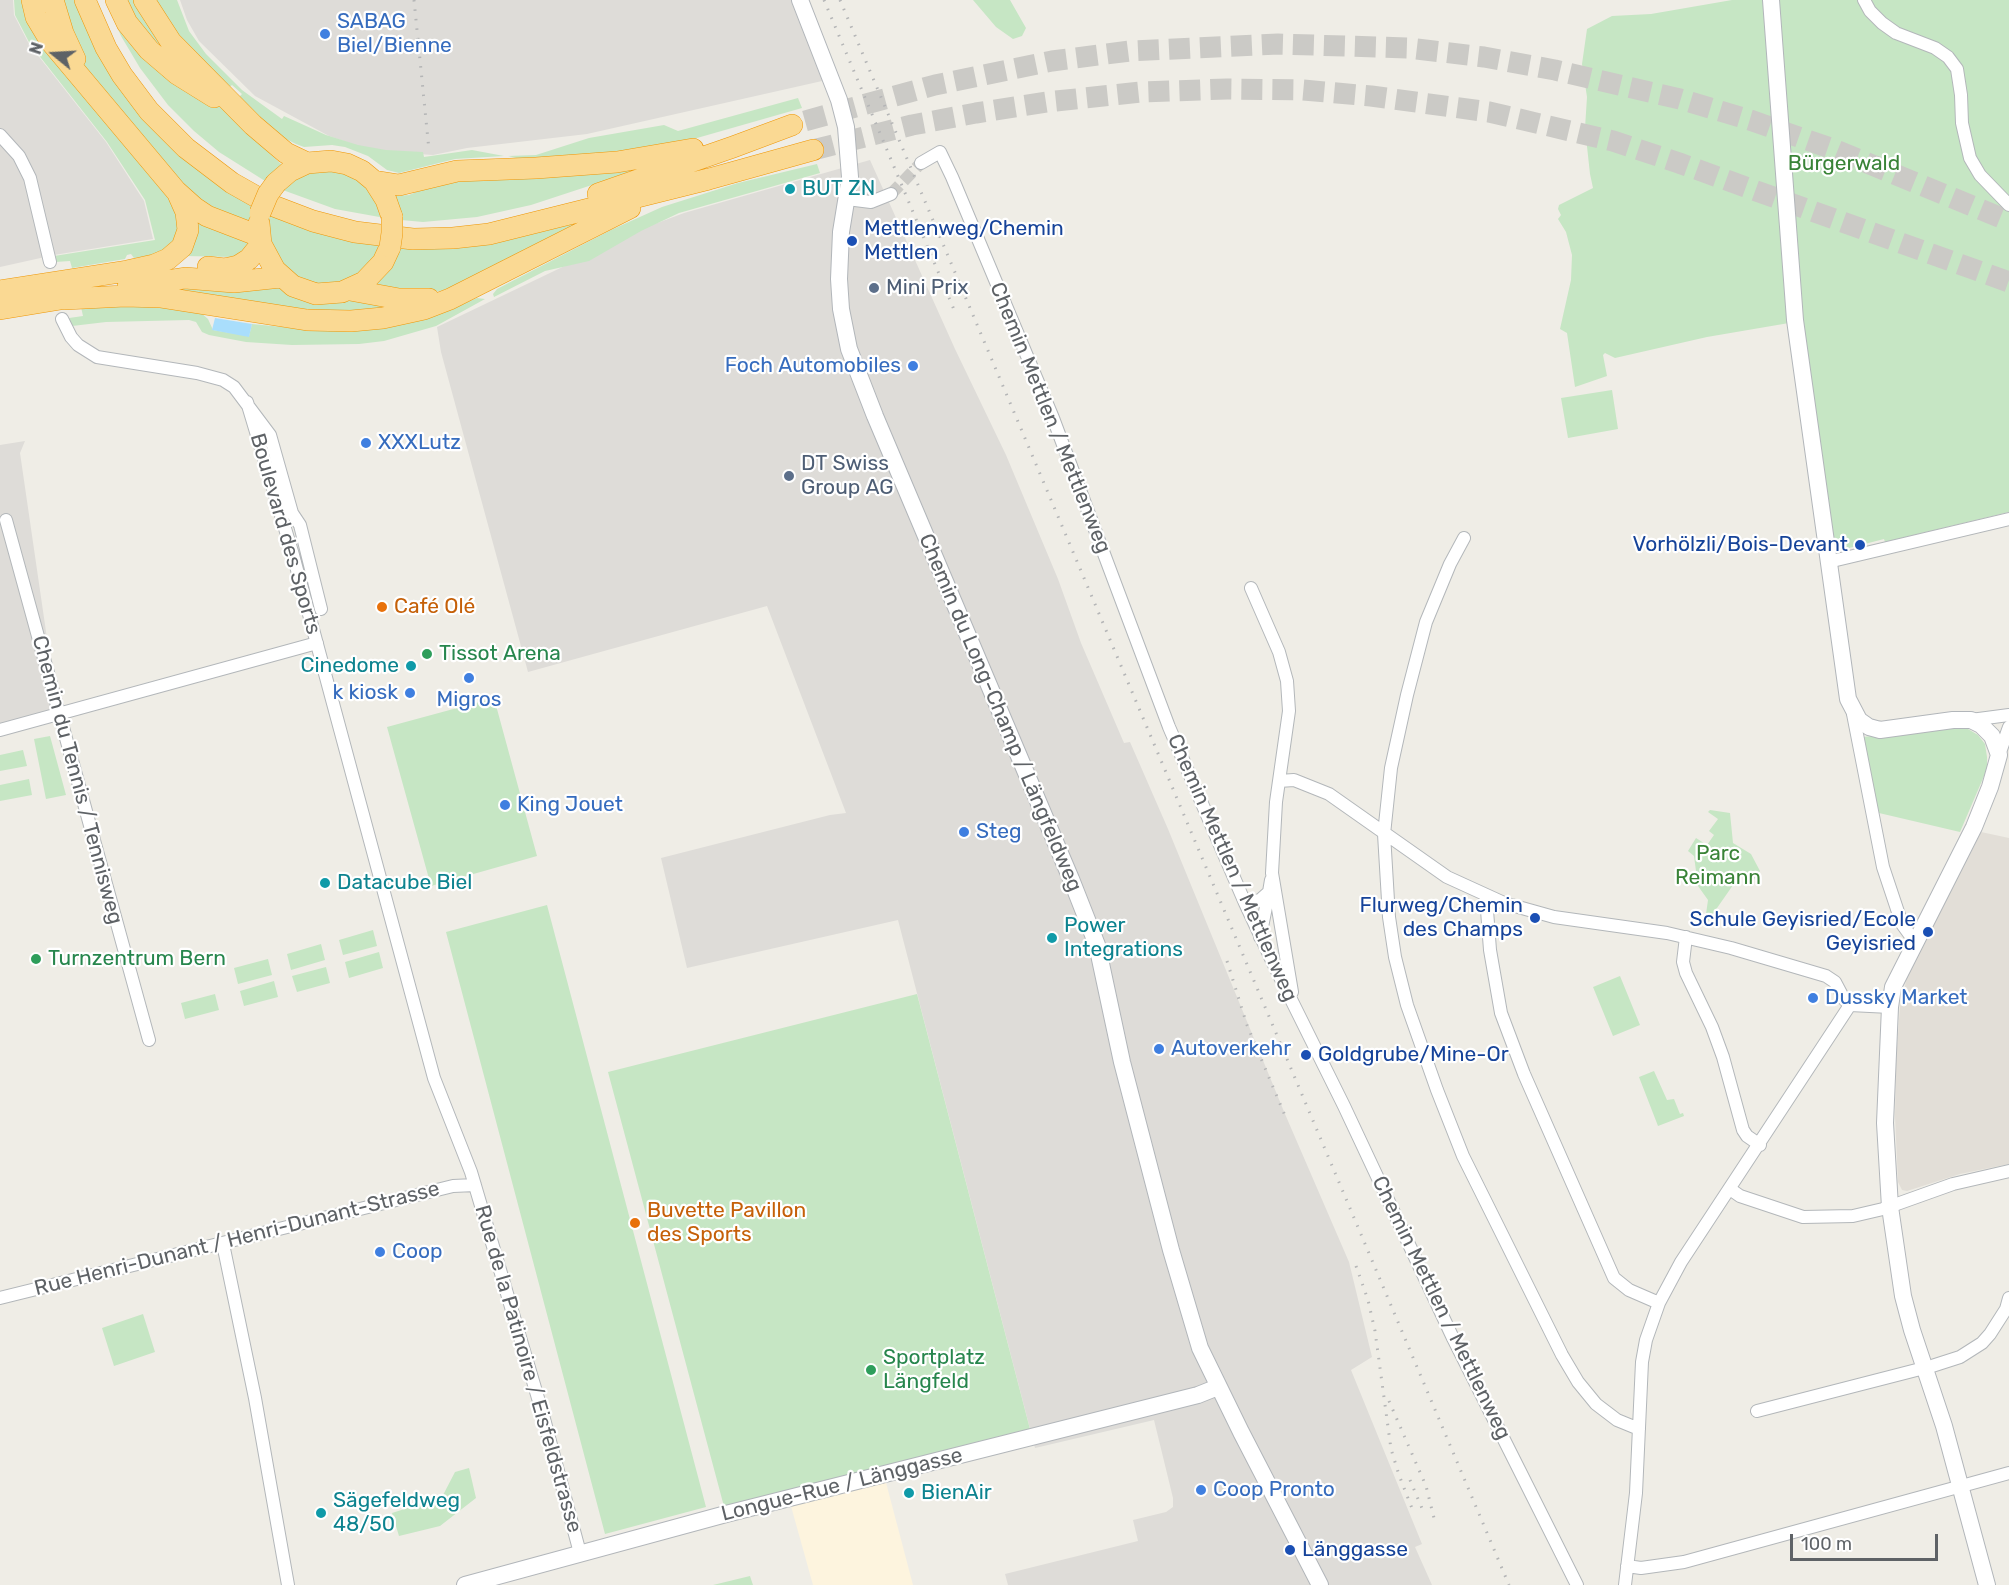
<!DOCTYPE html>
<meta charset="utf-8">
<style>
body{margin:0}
#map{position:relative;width:2009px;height:1585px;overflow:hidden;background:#efede6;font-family:Rubik,sans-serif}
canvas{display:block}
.north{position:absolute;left:24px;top:24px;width:60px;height:60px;-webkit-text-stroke:4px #fff;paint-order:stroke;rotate:288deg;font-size:16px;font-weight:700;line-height:24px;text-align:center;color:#5e6266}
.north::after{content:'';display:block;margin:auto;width:21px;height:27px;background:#5e6266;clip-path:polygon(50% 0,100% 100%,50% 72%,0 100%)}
.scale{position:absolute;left:1790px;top:1534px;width:148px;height:27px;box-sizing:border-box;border:3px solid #5e6266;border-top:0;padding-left:8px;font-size:18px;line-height:21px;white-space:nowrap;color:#5e6266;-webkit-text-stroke:4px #fff;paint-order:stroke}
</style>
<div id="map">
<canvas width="2009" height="1585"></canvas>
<div class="north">N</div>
<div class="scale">100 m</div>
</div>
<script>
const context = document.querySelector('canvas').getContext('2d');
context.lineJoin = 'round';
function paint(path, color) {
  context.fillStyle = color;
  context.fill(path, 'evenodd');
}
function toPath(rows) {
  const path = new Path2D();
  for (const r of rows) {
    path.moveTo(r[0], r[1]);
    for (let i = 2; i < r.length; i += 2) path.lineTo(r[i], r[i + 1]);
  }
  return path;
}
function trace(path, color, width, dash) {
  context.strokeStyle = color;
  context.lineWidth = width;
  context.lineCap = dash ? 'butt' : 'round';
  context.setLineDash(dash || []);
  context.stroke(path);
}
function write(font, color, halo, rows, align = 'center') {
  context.font = font + ' Rubik,sans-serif';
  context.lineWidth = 4.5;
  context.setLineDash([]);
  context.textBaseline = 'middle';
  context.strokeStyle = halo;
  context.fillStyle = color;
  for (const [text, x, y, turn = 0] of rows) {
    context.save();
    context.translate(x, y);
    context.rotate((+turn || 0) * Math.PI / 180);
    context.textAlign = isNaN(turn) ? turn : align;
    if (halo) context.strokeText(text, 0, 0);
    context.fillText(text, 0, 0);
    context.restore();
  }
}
paint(toPath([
 [884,1475,913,1585,813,1585,789,1499]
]), '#fdf4de');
paint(toPath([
 [0,0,13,0,14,15,29,44,106,142,144,201,153,239,54,255,0,267],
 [180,0,800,0,831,79,587,134,467,148,433,155,373,151,329,136,255,96,199,41,187,20],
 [870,160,955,349,1006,455,1058,579,1081,643,1124,743,1130,742,1168,829,1285,1114,1349,1262,1372,1357,1351,1370,1422,1544,1415,1547,1432,1585,1008,1585,1005,1574,1138,1541,1133,1520,1166,1512,1173,1507,1173,1498,1154,1420,1035,1448,898,920,687,968,661,858,830,815,846,813,767,606,528,672,441,352,437,327,644,228,684,213],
 [25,441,20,453,58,714,0,729,0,445]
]), '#dedcd8');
paint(toPath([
 [1981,832,2009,838,2009,1164,1960,1174,1907,1191,1902,1190,1898,1182,1895,1116,1896,1060,1900,1007,1907,977,1916,958]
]), '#e2ded7');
paint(toPath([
 [14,0,24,0,173,205,180,229,169,249,154,255,134,258,131,254,127,255,125,259,72,268,70,261,55,262,54,256,155,240,145,200,107,142,30,44,15,15],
 [57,0,77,0,97,47,252,204,249,225,205,210,82,64],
 [105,0,112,0,205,96,223,109,282,165,265,181,219,152,194,131,168,105,140,68,121,36],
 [124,0,137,0,192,71,154,44],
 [150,0,177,0,189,31,206,54,242,90,282,119,284,116,326,135,358,145,386,150,423,152,424,157,472,150,504,156,455,159,399,173,387,170,368,156,345,147,332,145,304,147,296,144,280,136,237,99,242,94,232,85,227,89,190,53],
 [973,0,1010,0,1026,28,1022,36,1013,39,996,27],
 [1732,0,2009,0,2009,512,1885,542,1884,539,1845,549,1844,545,1830,548,1789,323,1707,337,1615,358,1605,353,1603,355,1607,376,1575,387,1567,333,1560,329,1571,280,1572,255,1566,232,1558,219,1561,215,1558,209,1559,205,1593,188,1590,174,1585,128,1587,97,1582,64,1587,29,1612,16,1651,14],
 [798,98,802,108,683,142,625,151,520,159,508,156,536,155,589,138,664,125,678,131],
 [659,163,531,205,477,217,423,222,401,220,395,196,409,195,443,181],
 [817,164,820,173,679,213,641,231,589,261,545,271,494,297,493,294,497,289,520,277,611,230,662,207,738,183],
 [325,167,363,180,385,218,335,209,280,189,290,179],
 [268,212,383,245,371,267,335,287,297,281,269,247],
 [191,217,250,242,245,249,234,257,184,256],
 [583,222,452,288,427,294,372,286,401,246],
 [180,285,273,285,400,308,354,316,167,294],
 [477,298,485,299,436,326,384,341,359,344,292,345,246,342,209,335,202,332,196,322,189,320,106,322,72,326,69,318,83,316,81,307,108,304,198,310,208,319,213,330,249,336,252,324,313,330,446,311],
 [1612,390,1618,429,1568,438,1561,398],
 [494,698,537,856,431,886,387,727],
 [1957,727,1968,729,1978,735,1985,744,1987,757,1987,769,1960,832,1879,813,1863,737],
 [50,736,66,795,46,799,34,739],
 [23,750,27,766,0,771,0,755],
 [29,779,32,795,0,801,0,785],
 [1710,810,1730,813,1733,843,1751,854,1760,871,1752,882,1740,875,1708,921,1706,914,1708,900,1698,886,1694,856,1688,851,1696,838,1707,845,1714,835,1709,831,1718,819,1708,812],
 [547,905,706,1507,605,1534,446,932],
 [373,930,377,946,343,955,339,940],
 [321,944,325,960,291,970,287,954],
 [379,952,383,968,349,978,345,962],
 [268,959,272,975,238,984,234,968],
 [326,967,330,983,297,992,292,976],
 [1620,976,1640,1025,1613,1036,1593,987],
 [274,981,278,997,244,1006,240,991],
 [215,994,219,1010,185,1019,181,1003],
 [917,994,1032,1437,726,1514,608,1072],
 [1654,1071,1667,1100,1674,1099,1680,1114,1683,1113,1684,1116,1658,1126,1639,1077],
 [143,1314,155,1352,114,1366,102,1328],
 [469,1468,476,1498,440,1526,399,1536,392,1513,442,1497,455,1472],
 [750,1576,753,1585,713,1585]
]), '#c6e6c4');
paint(toPath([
 [215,318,252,324,249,337,212,330]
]), '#a9defc');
trace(toPath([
 [891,194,921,163]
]), '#cbcac6', 12, [12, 6]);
trace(toPath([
 [805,121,935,85,1052,61,1130,51,1278,44,1408,48,1484,57,1555,70,1680,99,1750,120,1833,149,2009,221],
 [813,150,912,125,976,113,1047,102,1141,92,1227,89,1303,90,1371,96,1489,112,1613,141,1679,163,2009,282]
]), '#cbcac6', 21, [21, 10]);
const street = toPath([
 [1864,0,1870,11,1882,23,1896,33,1935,48,1948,57,1957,69,1961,95,1962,123,1970,158,1980,175,2009,205],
 [0,135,19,156,30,178,50,262],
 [921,163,940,152,952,177,1053,418,1169,727,1245,903,1273,963,1344,1106,1452,1336,1577,1585],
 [847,199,871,202,891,194],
 [62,319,71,337,78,345,97,357,197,373,223,380,234,387,270,435,292,513,300,525,321,609],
 [247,402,293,555,434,1078,471,1172,543,1415,580,1553],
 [6,520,149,1040],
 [1464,538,1450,564,1426,622,1407,695,1391,768,1384,834,1389,917,1395,957,1407,1005,1437,1090,1463,1156,1562,1355,1578,1382,1596,1404,1617,1420,1639,1429],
 [1828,562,2009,519],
 [1251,588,1279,652,1287,681,1289,711,1276,802,1272,873,1292,992],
 [1853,714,1883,867,1902,924,1915,942],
 [1971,720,2009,715],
 [0,730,317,643],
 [1999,755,2009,727],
 [1279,781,1294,780,1329,794,1447,877,1504,903,1554,917,1667,933,1731,948,1826,976,1835,982,1844,999,1850,1005,1890,1007],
 [1486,897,1490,950,1501,1013,1524,1074,1614,1278,1629,1290,1659,1303],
 [1245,903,1260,900,1269,892,1271,880],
 [1260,937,1269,892],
 [1686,937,1683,962,1686,973,1712,1027,1723,1057,1743,1130,1747,1136,1760,1145],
 [1730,1189,1740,1196,1803,1217,1853,1216,1883,1209,1953,1184,2009,1171],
 [223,1244,255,1398,288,1585],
 [0,1298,453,1186,475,1185],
 [1757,1411,1932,1366,1960,1357,1982,1343,1990,1334,2006,1309,2009,1298],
 [1627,1566,1641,1568,1684,1562,2009,1473],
 [1625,1585,1636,1493,1642,1362,1646,1340,1659,1303,1681,1262,1850,1005]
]);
const secondary = toPath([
 [800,0,839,100,846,127,850,177,841,232,839,279,841,309,849,349,875,416,1071,879,1097,945,1122,1062,1171,1250,1200,1348,1241,1432,1320,1585],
 [1771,0,1795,320,1848,699,1859,720,1869,727,1880,730,1953,720,1971,720,1981,725,1992,736,1999,755,1990,787,1974,827,1893,987,1890,1007,1885,1123,1890,1207,1903,1296,1912,1330,1944,1426,1987,1585],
 [465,1585,726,1514,1198,1395,1218,1387]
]);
const highway = toPath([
 [32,0,36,17,51,42,176,191,195,208,207,216,259,236],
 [53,0,63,33,75,59],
 [85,0,106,48,122,75,149,111,186,148,232,183,271,205,313,221,355,232,413,239,453,238,489,234,709,179,813,150],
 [116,0,127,23,149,50,177,74,214,97],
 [144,0,171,42,253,125,286,153,307,163],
 [374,181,399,185,457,171,536,168,617,162,693,149],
 [276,183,290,171,307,163,331,161,347,164,362,171,374,181,386,200,392,217],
 [598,194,733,147,792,125],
 [259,223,261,244,275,270,293,286,316,294,342,292,364,282,383,262,390,247],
 [208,267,225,269,238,266,249,259,261,244],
 [128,287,185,278,234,282,281,277],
 [350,290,399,299,429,299],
 [0,291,127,271,154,265,168,259,182,247,188,230,186,212,178,194],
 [65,299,125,296,160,297,307,320,351,321,383,318,424,309,450,299,630,208],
 [0,309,79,296]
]);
trace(street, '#b3b7ba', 14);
trace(secondary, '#b2b6ba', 18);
trace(highway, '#ee9707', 22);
trace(street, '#fff', 12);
trace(secondary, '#fff', 16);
trace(highway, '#fad993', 21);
trace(toPath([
 [414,0,429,150],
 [824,0,955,312],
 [840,0,1509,1585],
 [1227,961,1247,1025,1286,1118],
 [1356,1266,1368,1300,1375,1331,1391,1449,1399,1475,1413,1511],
 [1389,1401,1426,1486,1435,1522],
 [1410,1480,1424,1513]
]), '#b4b5b6', 3, [1.5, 8]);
const highwayBridge = toPath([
 [260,213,268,194,276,183],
 [390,247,392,233,392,217]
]);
trace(highwayBridge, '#ee9707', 22, []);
trace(highwayBridge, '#fad993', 21);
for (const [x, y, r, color] of [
 [325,34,6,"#3f7fe0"],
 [790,189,6,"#0f9aa8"],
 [852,241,6,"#1a4fb4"],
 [874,288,6,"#5c6f8a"],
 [913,366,6,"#3f7fe0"],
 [366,443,6,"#3f7fe0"],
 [789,476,6,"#5c6f8a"],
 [1860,545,6,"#1a4fb4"],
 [382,607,6,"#e8710a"],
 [427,654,6,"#2e9e5b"],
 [411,666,6,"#0f9aa8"],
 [469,678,6,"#3f7fe0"],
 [410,693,6,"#3f7fe0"],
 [505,805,6,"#3f7fe0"],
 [964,832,6,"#3f7fe0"],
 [325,883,6,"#0f9aa8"],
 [1535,918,6,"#1a4fb4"],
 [1928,932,6,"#1a4fb4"],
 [1052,938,6,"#0f9aa8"],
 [36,959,6,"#2e9e5b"],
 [1813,998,6,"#3f7fe0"],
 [1159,1049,6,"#3f7fe0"],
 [1306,1055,6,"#1a4fb4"],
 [635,1223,6,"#e8710a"],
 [380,1252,6,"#3f7fe0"],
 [871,1370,6,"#2e9e5b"],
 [1201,1490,6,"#3f7fe0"],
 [909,1493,6,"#0f9aa8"],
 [321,1513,6,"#0f9aa8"],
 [1290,1550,6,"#1a4fb4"]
]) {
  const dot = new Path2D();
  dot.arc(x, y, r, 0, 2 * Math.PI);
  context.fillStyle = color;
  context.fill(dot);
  trace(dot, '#fff', 2);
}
write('21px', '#366cbe', '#fff', [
 ["SABAG",337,22],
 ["Biel/Bienne",337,46],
 ["Foch Automobiles",901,366,"right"],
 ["XXXLutz",378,443],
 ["k kiosk",398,693,"right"],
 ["Migros",469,700,"center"],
 ["King Jouet",517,805],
 ["Steg",976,832],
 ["Dussky Market",1825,998],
 ["Autoverkehr",1171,1049],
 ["Coop",392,1252],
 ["Coop Pronto",1213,1490]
], 'left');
write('21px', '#398337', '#fff', [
 ["Bürgerwald",1844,164],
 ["Parc",1718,854],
 ["Reimann",1718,878]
]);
write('21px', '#0d838f', '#fff', [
 ["BUT ZN",802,189],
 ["Cinedome",399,666,"right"],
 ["Datacube Biel",337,883],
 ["Power",1064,926],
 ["Integrations",1064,950],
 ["BienAir",921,1493],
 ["Sägefeldweg",333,1501],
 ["48/50",333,1525]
], 'left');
write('21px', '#164399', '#fff', [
 ["Mettlenweg/Chemin",864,229],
 ["Mettlen",864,253],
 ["Vorhölzli/Bois-Devant",1848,545,"right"],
 ["Flurweg/Chemin",1523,906,"right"],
 ["des Champs",1523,930,"right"],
 ["Schule Geyisried/Ecole",1916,920,"right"],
 ["Geyisried",1916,944,"right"],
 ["Goldgrube/Mine-Or",1318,1055],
 ["Länggasse",1302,1550]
], 'left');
write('21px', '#4e5e75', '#fff', [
 ["Mini Prix",886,288],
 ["DT Swiss",801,464],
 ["Group AG",801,488]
], 'left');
write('21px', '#5e6266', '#fff', [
 ["Chemin Mettlen / Mettlenweg",1050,418,68],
 ["Boulevard des Sports",285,534,74],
 ["Chemin du Long-Champ / Längfeldweg",1000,713,67],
 ["Chemin du Tennis / Tennisweg",77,780,75],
 ["Chemin Mettlen / Mettlenweg",1232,868,66],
 ["Rue Henri-Dunant / Henri-Dunant-Strasse",237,1239,-14],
 ["Chemin Mettlen / Mettlenweg",1441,1308,64],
 ["Rue de la Patinoire / Eisfeldstrasse",528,1369,74],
 ["Longue-Rue / Länggasse",842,1485,-14]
]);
write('21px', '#c56008', '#fff', [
 ["Café Olé",394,607],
 ["Buvette Pavillon",647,1211],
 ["des Sports",647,1235]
], 'left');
write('21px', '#27864d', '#fff', [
 ["Tissot Arena",439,654],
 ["Turnzentrum Bern",48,959],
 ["Sportplatz",883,1358],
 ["Längfeld",883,1382]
], 'left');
</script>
